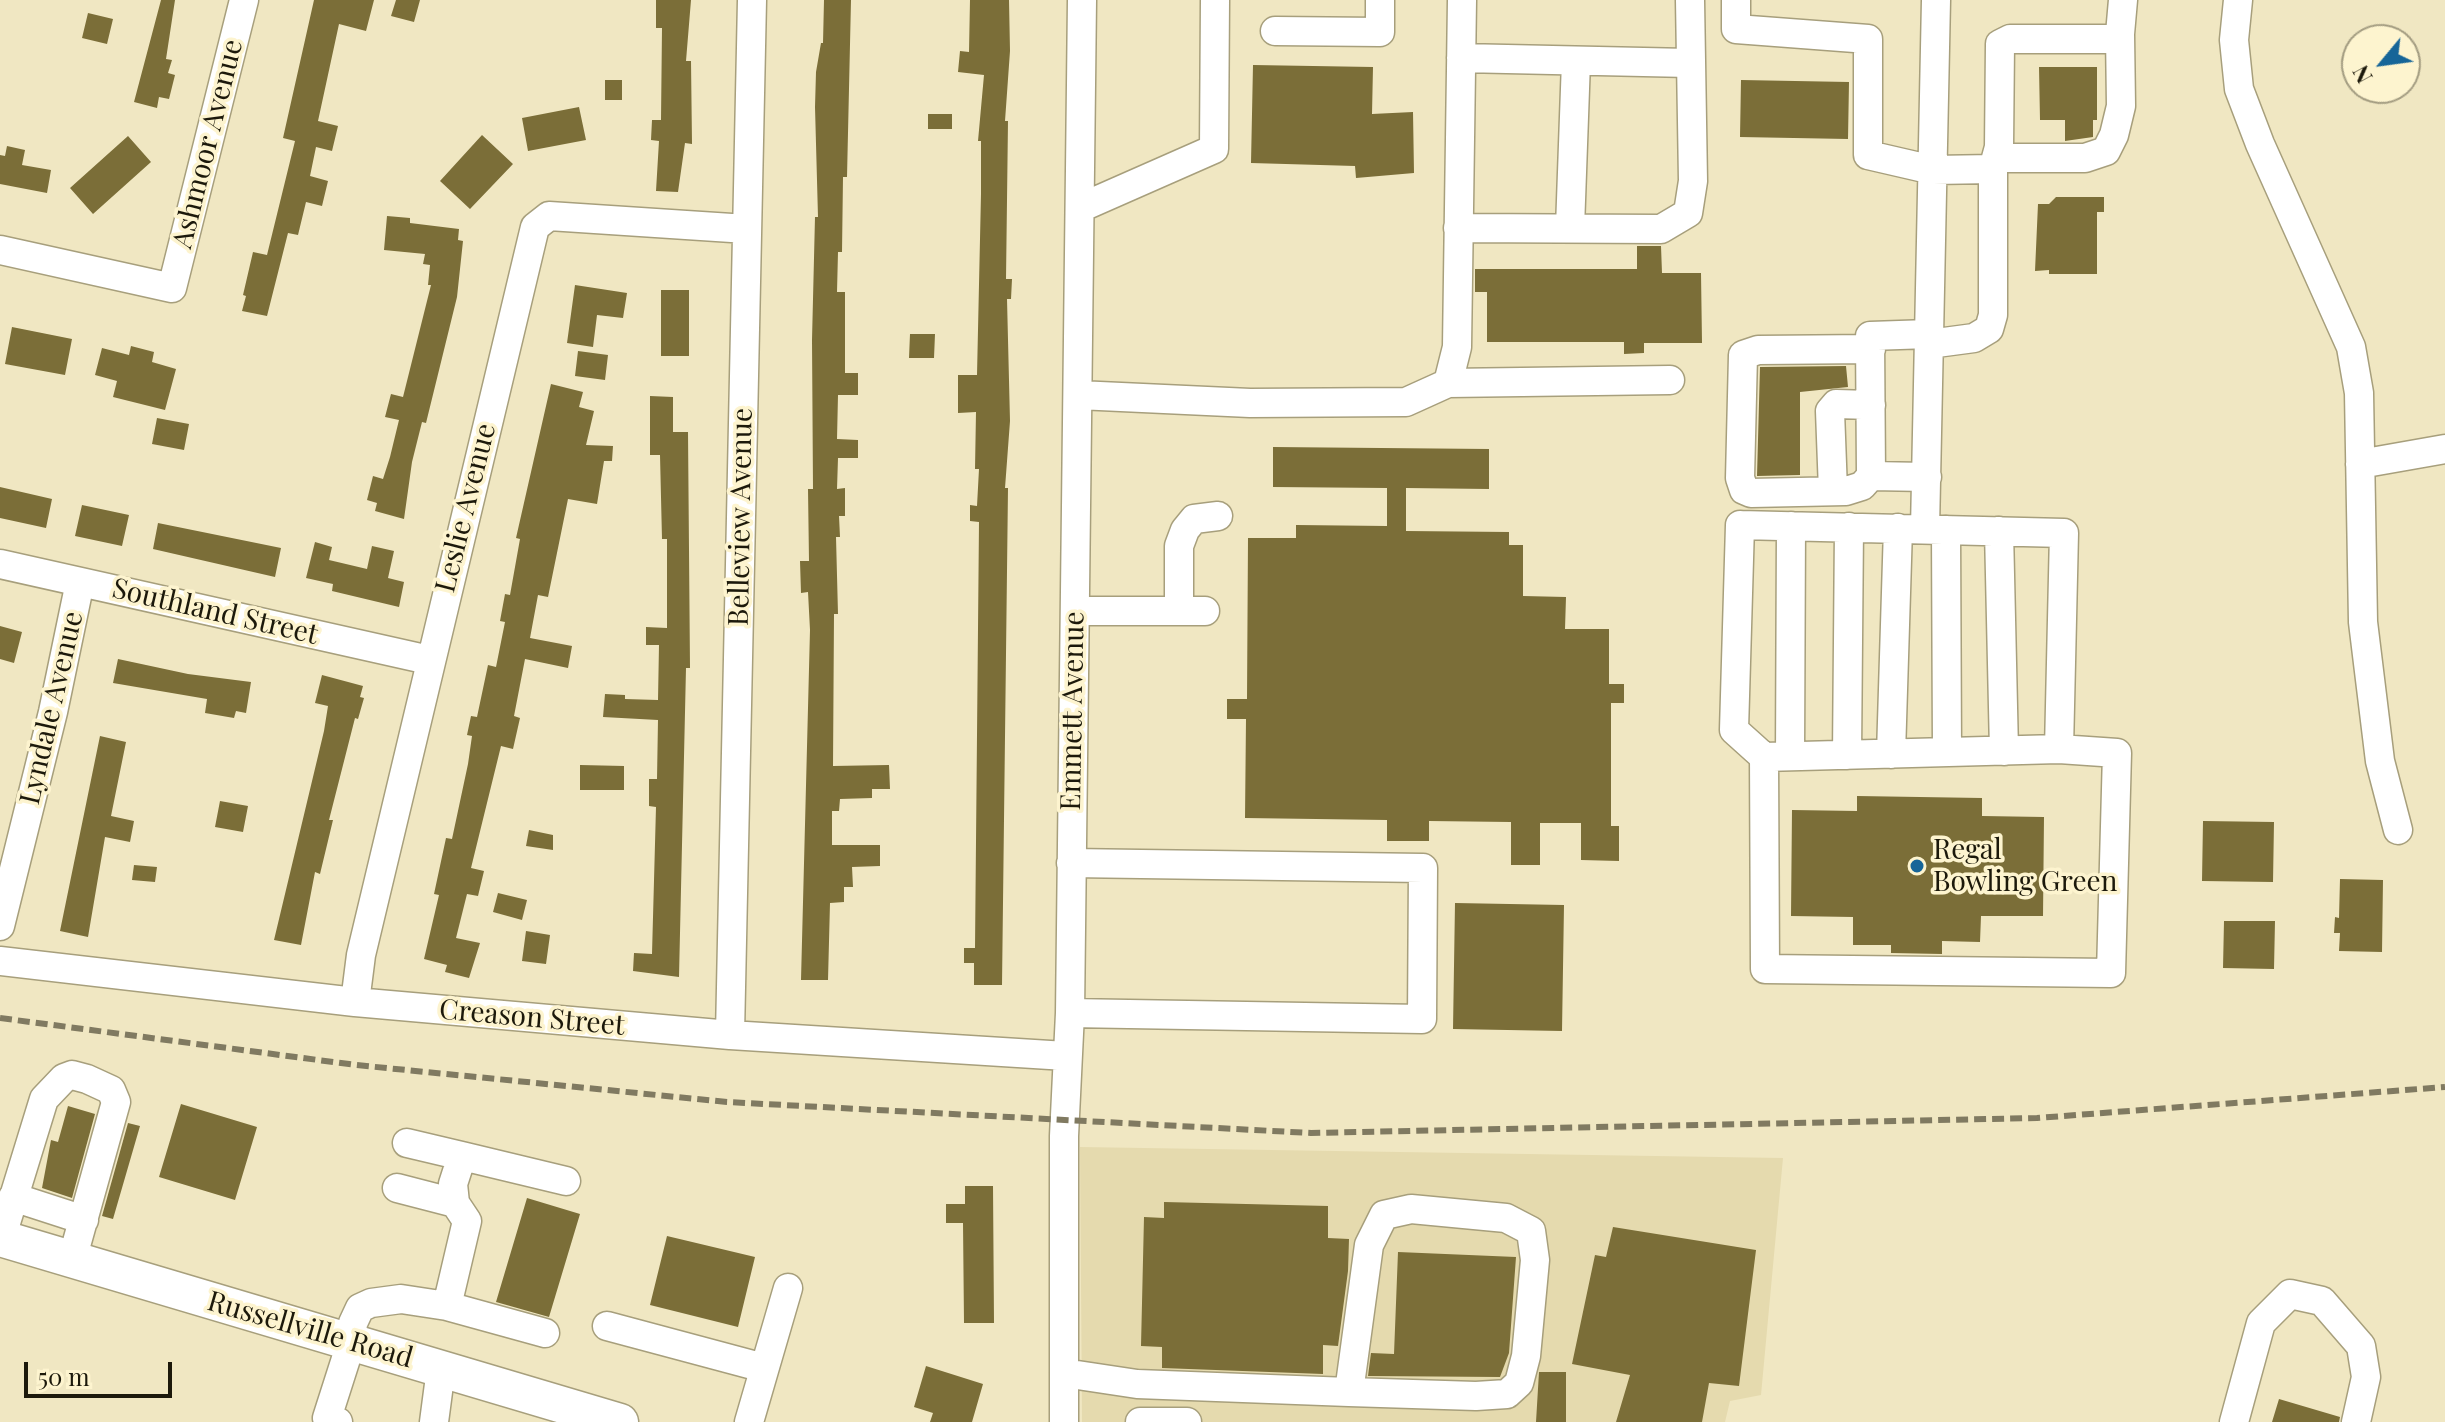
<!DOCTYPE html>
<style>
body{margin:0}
#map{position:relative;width:2445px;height:1422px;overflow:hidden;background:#f0e7c2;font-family:"Playfair Display",serif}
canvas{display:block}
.north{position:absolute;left:2341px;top:24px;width:80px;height:80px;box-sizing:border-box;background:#fdf4cf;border:2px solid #a39c81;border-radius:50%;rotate:241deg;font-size:22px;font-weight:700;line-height:32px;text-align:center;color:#1c190b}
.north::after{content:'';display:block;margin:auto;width:28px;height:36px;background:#166598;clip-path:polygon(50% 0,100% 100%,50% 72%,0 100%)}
.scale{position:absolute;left:24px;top:1362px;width:148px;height:36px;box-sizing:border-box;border:4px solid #1c190b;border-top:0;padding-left:10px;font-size:24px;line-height:28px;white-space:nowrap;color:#1c190b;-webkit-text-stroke:6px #fdf4cf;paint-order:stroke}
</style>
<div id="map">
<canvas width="2445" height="1422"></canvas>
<div class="north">N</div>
<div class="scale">50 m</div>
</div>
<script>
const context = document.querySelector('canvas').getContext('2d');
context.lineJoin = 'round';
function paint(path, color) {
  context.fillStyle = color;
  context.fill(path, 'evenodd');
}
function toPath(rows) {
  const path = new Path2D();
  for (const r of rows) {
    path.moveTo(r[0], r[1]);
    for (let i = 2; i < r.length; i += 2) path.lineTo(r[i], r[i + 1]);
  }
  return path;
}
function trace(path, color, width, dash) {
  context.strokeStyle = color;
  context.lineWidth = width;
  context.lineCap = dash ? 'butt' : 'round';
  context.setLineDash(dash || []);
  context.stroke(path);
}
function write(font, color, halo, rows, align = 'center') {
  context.font = font + ' "Playfair Display",serif';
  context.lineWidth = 7;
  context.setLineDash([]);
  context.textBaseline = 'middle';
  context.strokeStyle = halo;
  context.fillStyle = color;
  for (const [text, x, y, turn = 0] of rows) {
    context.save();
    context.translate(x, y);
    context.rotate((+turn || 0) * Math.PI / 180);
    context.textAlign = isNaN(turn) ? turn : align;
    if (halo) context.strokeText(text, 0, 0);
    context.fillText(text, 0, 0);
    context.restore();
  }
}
paint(toPath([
 [1080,1147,1783,1158,1761,1395,1730,1401,1725,1422,1082,1422]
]), '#e5daae');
paint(toPath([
 [161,0,175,0,166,59,172,60,168,73,175,75,169,99,159,97,157,108,134,102],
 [314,0,374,0,366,31,339,24,318,121,338,126,332,151,316,147,310,176,328,181,322,206,306,202,298,235,288,233,267,316,242,311,246,296,243,295,253,252,267,255,295,141,283,138],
 [396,0,420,0,414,22,391,16],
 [656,0,691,0,686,61,691,61,692,144,685,143,678,192,656,191,659,141,651,140,652,120,661,120,662,28,656,28],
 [824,0,851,0,847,177,843,177,842,252,838,252,837,292,845,292,845,373,858,373,858,395,838,395,837,439,858,440,858,458,838,458,837,489,845,488,845,516,839,516,840,537,836,537,838,614,834,614,833,766,889,765,890,789,872,789,872,798,840,799,839,811,832,811,832,845,880,845,880,866,852,867,853,887,844,887,844,902,830,903,828,980,801,980,810,630,808,592,801,593,800,561,809,561,808,489,813,489,812,340,815,217,818,217,815,107,816,72,821,43,823,43],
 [970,0,1009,0,1010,51,1005,121,1008,121,1006,279,1012,279,1011,299,1007,299,1010,421,1005,488,1008,488,1002,985,974,985,974,963,964,963,964,948,975,948,979,522,970,521,970,505,977,506,979,469,975,469,976,412,958,413,958,375,977,375,981,194,981,141,978,141,984,75,958,72,960,51,969,52],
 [88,13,113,19,107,44,82,38],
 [1253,65,1373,67,1372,114,1413,112,1414,173,1356,178,1355,166,1251,163],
 [2039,67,2097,67,2097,120,2093,120,2093,137,2065,141,2065,120,2040,120],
 [605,80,622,80,622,100,605,100],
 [1741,80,1849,82,1848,139,1740,137],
 [579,107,586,140,528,151,522,118],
 [928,114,952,114,952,129,928,129],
 [482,135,513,164,470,209,440,181],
 [128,136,151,162,93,214,70,188],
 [7,146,25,150,22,165,51,170,47,193,0,184,0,155,5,156],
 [2056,197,2104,197,2104,212,2097,212,2097,274,2049,274,2049,270,2035,271,2038,204,2049,204],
 [387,216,410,218,410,223,459,229,458,240,463,241,457,297,426,423,422,422,412,462,404,519,375,511,377,503,367,500,373,476,383,479,390,457,399,420,385,417,391,394,403,397,431,285,428,285,430,265,423,264,425,254,384,250],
 [1637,246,1661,246,1662,273,1701,273,1702,343,1644,343,1644,353,1624,354,1624,342,1487,342,1487,292,1475,292,1475,269,1637,269],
 [575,285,627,293,623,318,597,315,593,347,567,343],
 [661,290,689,290,689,356,661,356],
 [12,327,72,339,65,375,5,364],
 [910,334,935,334,934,358,909,358],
 [131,346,154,352,152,362,176,369,165,410,113,397,117,381,95,375,102,348,129,355],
 [578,351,608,355,605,380,575,376],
 [1846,366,1848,387,1800,392,1800,475,1757,476,1760,367],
 [551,384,583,392,579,407,594,411,586,445,613,446,612,461,604,461,597,504,568,499,548,597,538,595,530,638,572,646,568,668,525,659,514,716,520,718,513,749,501,746,471,868,484,871,478,896,467,894,456,938,480,943,469,978,445,972,447,965,424,959,439,895,434,894,446,838,452,839,468,764,472,736,467,735,471,716,477,717,488,665,496,667,505,622,500,621,505,594,510,595,520,539,516,538],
 [650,396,673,397,673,432,688,432,690,668,686,668,679,977,633,971,634,953,652,954,656,807,649,806,649,779,657,779,658,720,603,717,605,694,625,695,625,699,658,700,659,645,646,645,646,627,667,628,667,539,662,539,660,455,650,455],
 [157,418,189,424,184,450,152,444],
 [1273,447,1489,449,1489,489,1406,488,1406,531,1509,532,1509,545,1523,545,1523,596,1566,597,1565,629,1609,629,1609,684,1624,684,1624,703,1611,703,1611,826,1619,826,1619,861,1581,860,1581,823,1540,823,1540,865,1511,865,1511,822,1429,821,1429,841,1387,841,1387,820,1245,818,1246,719,1227,719,1227,699,1247,699,1248,538,1296,538,1296,525,1387,526,1387,488,1273,487],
 [0,487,52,499,46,528,0,518],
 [82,505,129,515,122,546,75,536],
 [158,523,281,548,275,577,153,549],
 [315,542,332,547,329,560,367,569,372,546,394,551,388,578,404,582,399,607,332,591,333,584,306,578],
 [0,626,22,632,14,663,0,659],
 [118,659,188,674,251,682,246,713,236,711,234,718,205,713,207,699,113,683],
 [322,675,363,686,360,697,364,698,358,719,355,718,329,820,333,820,320,874,315,872,301,945,274,940,324,731,328,706,315,703],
 [100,736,126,742,111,816,134,821,130,842,105,837,88,937,60,931],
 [580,765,624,766,624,790,580,790],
 [1857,796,1982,798,1982,816,2044,817,2043,916,1981,916,1980,942,1942,941,1942,954,1891,953,1891,945,1853,945,1853,917,1791,916,1792,810,1857,811],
 [220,801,248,806,243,832,215,827],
 [2203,821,2274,822,2273,882,2202,881],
 [529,830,553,835,553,850,526,846],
 [134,865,157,867,155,882,132,880],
 [2340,879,2383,880,2382,952,2339,951,2340,933,2334,933,2335,917,2339,918],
 [498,893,527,900,522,920,493,912],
 [1455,903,1564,905,1562,1031,1453,1029],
 [2224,921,2275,921,2274,969,2223,968],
 [526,931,550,935,546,964,522,961],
 [181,1104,257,1127,235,1200,159,1177],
 [68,1106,95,1114,72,1198,42,1188,51,1140,58,1142],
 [128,1123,140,1126,113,1219,102,1216],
 [965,1186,993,1186,994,1323,964,1323,963,1223,946,1223,946,1204,965,1204],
 [527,1198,580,1214,549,1317,496,1302],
 [1164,1202,1328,1206,1328,1238,1349,1239,1348,1271,1338,1346,1323,1345,1323,1374,1162,1368,1162,1347,1141,1346,1144,1217,1164,1218],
 [1613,1227,1756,1250,1739,1386,1709,1383,1702,1422,1616,1422,1630,1375,1572,1364,1595,1255,1606,1257],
 [667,1236,755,1257,738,1327,650,1305],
 [1398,1252,1516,1257,1509,1353,1500,1377,1368,1376,1371,1353,1394,1354],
 [926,1366,983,1384,972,1422,930,1422,933,1413,914,1407],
 [1539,1372,1566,1372,1566,1422,1536,1422],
 [2279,1399,2340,1417,2339,1422,2272,1422]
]), '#7b6e38');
const minor = toPath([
 [1736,0,1736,29,1868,39,1868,155,1933,170,1993,169,1999,147,2000,44,2010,39,2110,39,2120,34,2123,0],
 [2238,0,2234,40,2239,89,2260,144,2351,347,2359,393,2363,622,2380,761,2398,830],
 [1275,31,1380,32,1380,0],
 [1461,58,1689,63],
 [1998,158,2085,158,2106,151,2114,135,2121,106,2120,34],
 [1080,208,1214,149,1215,0],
 [1458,228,1661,229,1688,213,1693,181,1690,0],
 [1570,228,1576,61],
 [0,250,172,288,244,0],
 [1929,344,1974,338,1989,329,1993,315,1993,169],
 [1871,349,1758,350,1743,355,1740,478,1744,490,1751,493,1846,491,1862,486,1871,476],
 [1448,383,1670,380],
 [1078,395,1250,403,1406,402,1448,383,1457,347,1462,0],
 [2360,464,2445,449],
 [1927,477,1871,476,1870,336,1929,334],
 [1833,491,1830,411,1836,404,1871,405],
 [1740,525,2064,533,2059,749,2117,753,2111,973,1765,969,1764,757,1734,730,1740,525],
 [1925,529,1936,0],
 [1946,530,1947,752],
 [1999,531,2004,751],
 [0,564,429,660],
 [1075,611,1205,611],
 [1179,611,1179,546,1185,530,1194,519,1218,516],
 [1891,754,1898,528],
 [1847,755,1849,527],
 [1790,756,1791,526],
 [1764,757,2059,749],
 [0,926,53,712,80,582],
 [0,961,355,1002,730,1035,1066,1056],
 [355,1002,361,955,535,227,549,216,747,229],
 [1070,1013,1422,1019,1423,868,1071,863],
 [730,1035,752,0],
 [407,1143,462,1156],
 [397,1188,455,1203],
 [13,1197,84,1220],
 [1,1239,44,1099,64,1078,72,1075,87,1079,111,1090,116,1102,72,1260],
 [447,1306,467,1221,455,1203,453,1184,462,1156,566,1181],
 [607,1326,764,1368],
 [1064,1373,1137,1384,1349,1392,1476,1396,1507,1394,1519,1383,1526,1356,1535,1260,1531,1231,1506,1218,1411,1209,1384,1215,1369,1245,1349,1392],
 [338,1422,327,1418,351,1343,353,1323,360,1308,371,1303,401,1299,447,1306,545,1333],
 [434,1422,441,1369],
 [749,1422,788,1288],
 [1064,1422,1064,1136,1070,1013,1082,0],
 [1140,1422,1187,1422],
 [2234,1422,2261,1323,2290,1294,2322,1301,2361,1346,2366,1377,2356,1422]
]);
const major = toPath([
 [0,1238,620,1422]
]);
trace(minor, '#a79f7c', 31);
trace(major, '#a79f7c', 39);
trace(minor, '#fff', 28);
trace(major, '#fff', 36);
trace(toPath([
 [0,1018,356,1065,727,1102,1311,1133,2037,1118,2445,1087]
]), '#807a61', 6, [12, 6]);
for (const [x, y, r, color] of [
 [1917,866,8,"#166598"]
]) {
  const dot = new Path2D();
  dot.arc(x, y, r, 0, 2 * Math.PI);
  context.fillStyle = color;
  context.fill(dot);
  trace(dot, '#fdf4cf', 3);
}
write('28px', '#1c190b', '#fdf4cf', [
 ["Ashmoor Avenue",208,144,-76],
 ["Leslie Avenue",466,508,-76],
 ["Belleview Avenue",741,517,-89],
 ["Southland Street",215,612,13],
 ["Lyndale Avenue",52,708,-77],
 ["Emmett Avenue",1073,711,-89],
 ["Creason Street",532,1018,5],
 ["Russellville Road",310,1330,16]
]);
write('28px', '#1c190b', '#fdf4cf', [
 ["Regal",1933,850],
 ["Bowling Green",1933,882]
], 'left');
</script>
